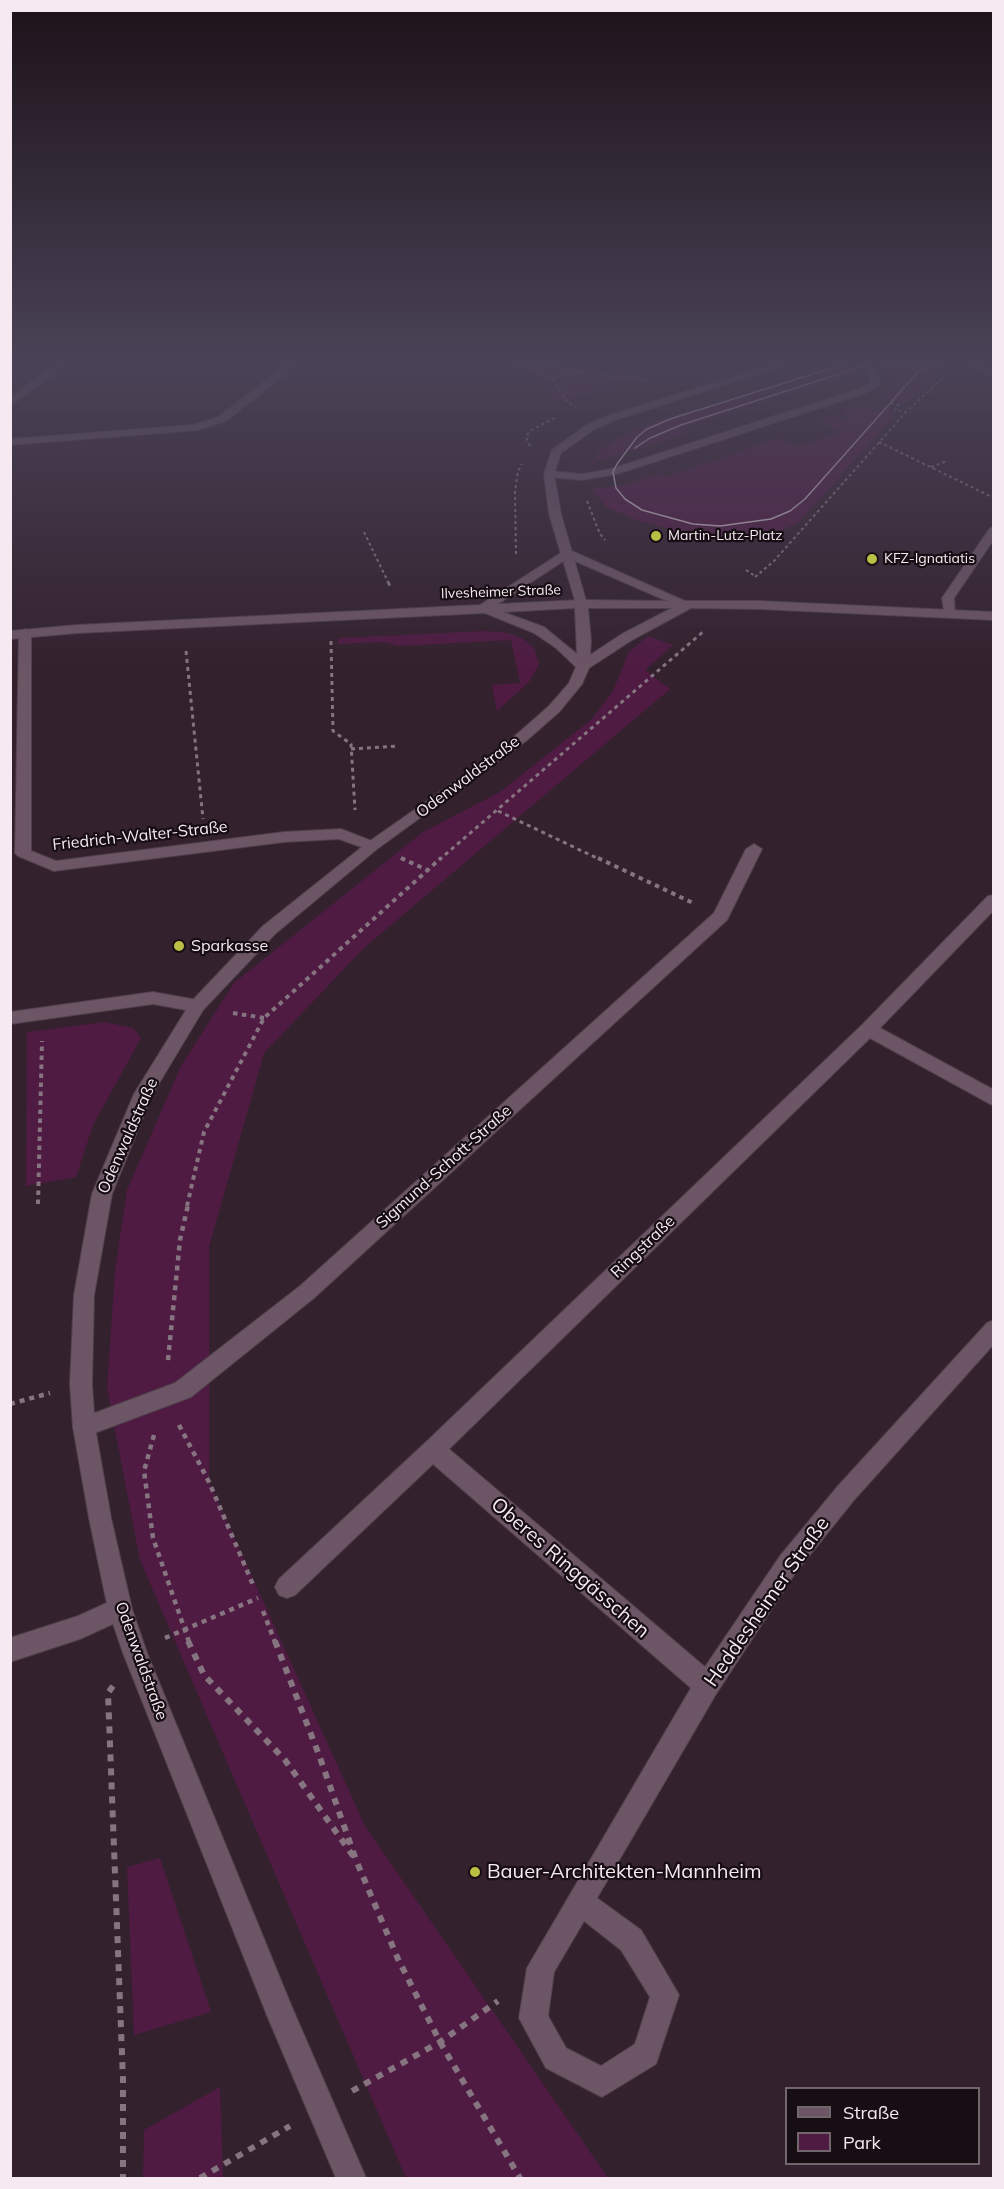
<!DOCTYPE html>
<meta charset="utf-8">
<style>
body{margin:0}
#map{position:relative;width:1004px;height:2189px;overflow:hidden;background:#34212e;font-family:Mulish,sans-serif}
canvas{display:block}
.frame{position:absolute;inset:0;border:12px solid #f6e9f1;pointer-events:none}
.legend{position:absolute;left:785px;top:2087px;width:195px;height:78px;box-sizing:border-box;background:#170e14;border:2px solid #70666c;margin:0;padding:8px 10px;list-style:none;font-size:18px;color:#f6e9f1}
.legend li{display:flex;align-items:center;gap:12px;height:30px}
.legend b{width:30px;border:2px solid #70666c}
</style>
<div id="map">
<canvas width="1004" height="2189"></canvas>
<div class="frame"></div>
<ul class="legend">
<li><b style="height:8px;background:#6c5565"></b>Straße</li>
<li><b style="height:16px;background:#4f1b42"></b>Park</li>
</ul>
</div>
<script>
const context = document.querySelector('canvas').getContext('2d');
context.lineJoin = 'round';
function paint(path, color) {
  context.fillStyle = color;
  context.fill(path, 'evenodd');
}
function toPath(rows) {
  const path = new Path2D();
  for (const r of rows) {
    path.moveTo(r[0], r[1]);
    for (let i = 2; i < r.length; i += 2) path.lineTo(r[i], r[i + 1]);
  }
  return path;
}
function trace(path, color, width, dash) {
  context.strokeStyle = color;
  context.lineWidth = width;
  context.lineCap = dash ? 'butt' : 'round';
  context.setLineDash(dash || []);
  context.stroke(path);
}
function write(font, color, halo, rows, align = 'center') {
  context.font = font + ' Mulish,sans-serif';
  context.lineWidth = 4.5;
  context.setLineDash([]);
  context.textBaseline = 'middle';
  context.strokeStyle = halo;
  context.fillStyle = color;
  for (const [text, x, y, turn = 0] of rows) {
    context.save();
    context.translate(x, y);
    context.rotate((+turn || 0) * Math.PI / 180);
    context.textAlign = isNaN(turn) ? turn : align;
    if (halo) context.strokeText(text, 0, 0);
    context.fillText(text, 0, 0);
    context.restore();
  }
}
paint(toPath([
 [504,363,558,363,569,368,643,376,557,403,543,379],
 [877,363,951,363,905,404,882,399,889,395,885,393,896,380,885,368],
 [840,364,861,372,862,382,846,375,685,427,679,429,686,432,683,435,592,463,599,452,622,436,654,422],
 [860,406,878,411,883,406,893,408,889,414,895,415,797,524,772,534,746,539,714,539,682,533,640,521,606,507,591,489,627,485,658,473,665,477,780,438,797,447,840,432,819,420,832,415,840,420,847,417,840,413],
 [486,631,508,633,522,638,534,648,539,664,530,681,497,711,492,685,520,683,511,640,399,646,384,642,338,644,338,638],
 [648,636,673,645,645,670,670,689,365,947,264,1053,209,1247,209,1482,365,1826,608,2178,406,2178,140,1560,107,1388,115,1271,127,1190,181,1066,234,983,423,832,500,792,592,719,613,691,629,652],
 [104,1022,133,1028,141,1038,93,1125,76,1177,26,1186,27,1032],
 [160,1858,211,2012,134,2035,127,1867],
 [220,2087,223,2178,143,2178,144,2130]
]), '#4f1b42');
const lane = toPath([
 [854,363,866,363,877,371,880,385,866,393,617,474,582,480,549,477,544,474,549,471,582,474,611,469,858,389,871,382,869,374,854,363]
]);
const street = toPath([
 [57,363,69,363,10,406,10,398,57,363],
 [288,363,300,363,226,421,198,430,10,445,10,439,193,425,218,417,288,363],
 [776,363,792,363,615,420,593,430,561,453,554,474,561,514,587,604,581,608,577,607,549,514,544,474,552,450,585,426,607,416,776,363],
 [980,363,994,369,994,376,968,364,980,363],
 [994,527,994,539,954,598,955,614,953,617,945,617,942,598,990,528,994,527],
 [25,629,31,633,31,851,56,861,284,832,341,829,377,843,380,846,372,851,339,839,284,842,54,871,18,856,15,853,19,633,25,629],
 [754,844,762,849,727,920,314,1298,191,1397,84,1437,76,1434,73,1427,76,1420,175,1383,300,1286,714,913,746,849,754,844],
 [994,895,994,910,880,1028,994,1090,994,1106,870,1038,449,1449,705,1667,780,1556,838,1486,987,1323,994,1320,994,1344,854,1500,796,1572,716,1694,597,1898,641,1930,679,1995,656,2064,602,2097,546,2068,519,2018,527,1968,691,1688,433,1464,295,1595,287,1598,279,1595,275,1587,279,1579,425,1443,862,1025,988,896,994,895],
 [584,1921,621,1950,650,1997,635,2044,601,2066,566,2048,548,2016,554,1972,584,1921],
 [153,992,197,1000,203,1002,205,1006,203,1010,197,1012,153,1004,10,1024,10,1012,153,992],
 [120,1597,128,1601,132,1609,128,1617,80,1639,10,1662,10,1638,78,1616,120,1597]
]);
const secondary = toPath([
 [567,549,685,601,759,601,994,612,994,620,759,609,691,608,632,640,589,668,582,684,559,712,526,741,377,849,275,934,203,1010,152,1095,112,1194,94,1295,92,1384,95,1427,111,1518,132,1609,147,1653,291,2005,366,2178,336,2178,266,2013,123,1653,108,1609,89,1518,73,1427,70,1384,74,1295,92,1194,134,1094,191,1002,263,926,367,843,457,780,516,735,549,706,569,683,576,667,556,648,534,633,485,613,77,633,10,639,10,631,77,625,480,605,567,549],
 [568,558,667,601,581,600,498,604,568,558],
 [575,608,577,654,544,627,503,612,575,608],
 [588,608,672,608,622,634,590,655,591,641,588,608]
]);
trace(lane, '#50404b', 2);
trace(street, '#50404b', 2);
trace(secondary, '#50404b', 2);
trace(toPath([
 [514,363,552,378,567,402,576,407],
 [549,363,570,371,552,378],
 [820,367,835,373],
 [813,369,829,363],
 [570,371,645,380],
 [891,403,899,405,895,410,906,412],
 [879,442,994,498],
 [530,446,526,437,530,431,556,417],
 [931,467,947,461],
 [587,501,600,534,605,540],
 [364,532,389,584],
 [516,554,515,492,518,471,522,464],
 [746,570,755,576],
 [755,577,774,561,906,412,949,372]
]), '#867580', 2, [3, 3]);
trace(toPath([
 [388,582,391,588],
 [331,641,333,731,351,744,355,810],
 [186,651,203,819],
 [351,749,397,746],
 [498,811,601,860],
 [401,858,405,860],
 [439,860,704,631]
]), '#867580', 3, [4, 4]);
trace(toPath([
 [401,858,427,870],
 [598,858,693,903],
 [233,1013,264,1018],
 [38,1204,42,1041],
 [187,1206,204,1132,264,1018,441,858]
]), '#867580', 4, [4.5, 4.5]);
trace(toPath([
 [168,1360,180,1240,188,1205],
 [10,1404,50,1393],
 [179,1425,209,1482,254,1587],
 [154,1435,144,1471,153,1538,189,1642],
 [263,1611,275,1642],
 [165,1638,258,1598]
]), '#867580', 4.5, [5, 5]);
trace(toPath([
 [188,1641,204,1675,285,1760,356,1860],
 [275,1641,319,1755,356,1860,398,1959,440,2042,520,2178],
 [113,1686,108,1693,123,2080,123,2178],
 [352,2091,440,2042,498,2001],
 [200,2178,290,2126]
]), '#867580', 6, [7, 7]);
paint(lane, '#6c5565');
paint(street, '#6c5565');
paint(secondary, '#6c5565');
trace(toPath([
 [848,363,670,419,647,429,637,437,617,464,613,472,616,488,625,499,642,510,693,524,720,526,771,519,790,511,805,499,918,372,930,363],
 [635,448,650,438,681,425,873,363]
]), '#cabcc5', 1.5);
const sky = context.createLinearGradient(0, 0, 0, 670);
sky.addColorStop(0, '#1d1219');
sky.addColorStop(0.54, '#4a4357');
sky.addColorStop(1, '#4a435700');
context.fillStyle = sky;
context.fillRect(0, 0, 1004, 670);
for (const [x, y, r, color] of [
 [656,536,6,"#bbc045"],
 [872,559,6,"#bbc045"],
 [179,946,6,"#bbc045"],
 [475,1872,6,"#bbc045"]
]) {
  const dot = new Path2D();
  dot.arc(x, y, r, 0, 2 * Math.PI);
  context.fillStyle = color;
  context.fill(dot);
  trace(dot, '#170e14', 2);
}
write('14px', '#f6e9f1', '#170e14', [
 ["Martin-Lutz-Platz",668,536],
 ["KFZ-Ignatiatis",884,559]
], 'left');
write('14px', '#f6e9f1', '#170e14', [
 ["Ilvesheimer Straße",501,592,-2]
]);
write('16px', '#f6e9f1', '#170e14', [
 ["Odenwaldstraße",468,777,-37],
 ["Friedrich-Walter-Straße",140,836,-6],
 ["Odenwaldstraße",128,1136,-66],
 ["Sigmund-Schott-Straße",444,1167,-42],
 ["Ringstraße",643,1247,-44],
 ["Odenwaldstraße",141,1661,70]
]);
write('16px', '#f6e9f1', '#170e14', [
 ["Sparkasse",191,946]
], 'left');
write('20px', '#f6e9f1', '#170e14', [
 ["Oberes Ringgässchen",570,1568,41],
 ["Heddesheimer Straße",767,1602,-55]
]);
write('20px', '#f6e9f1', '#170e14', [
 ["Bauer-Architekten-Mannheim",487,1872]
], 'left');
</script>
